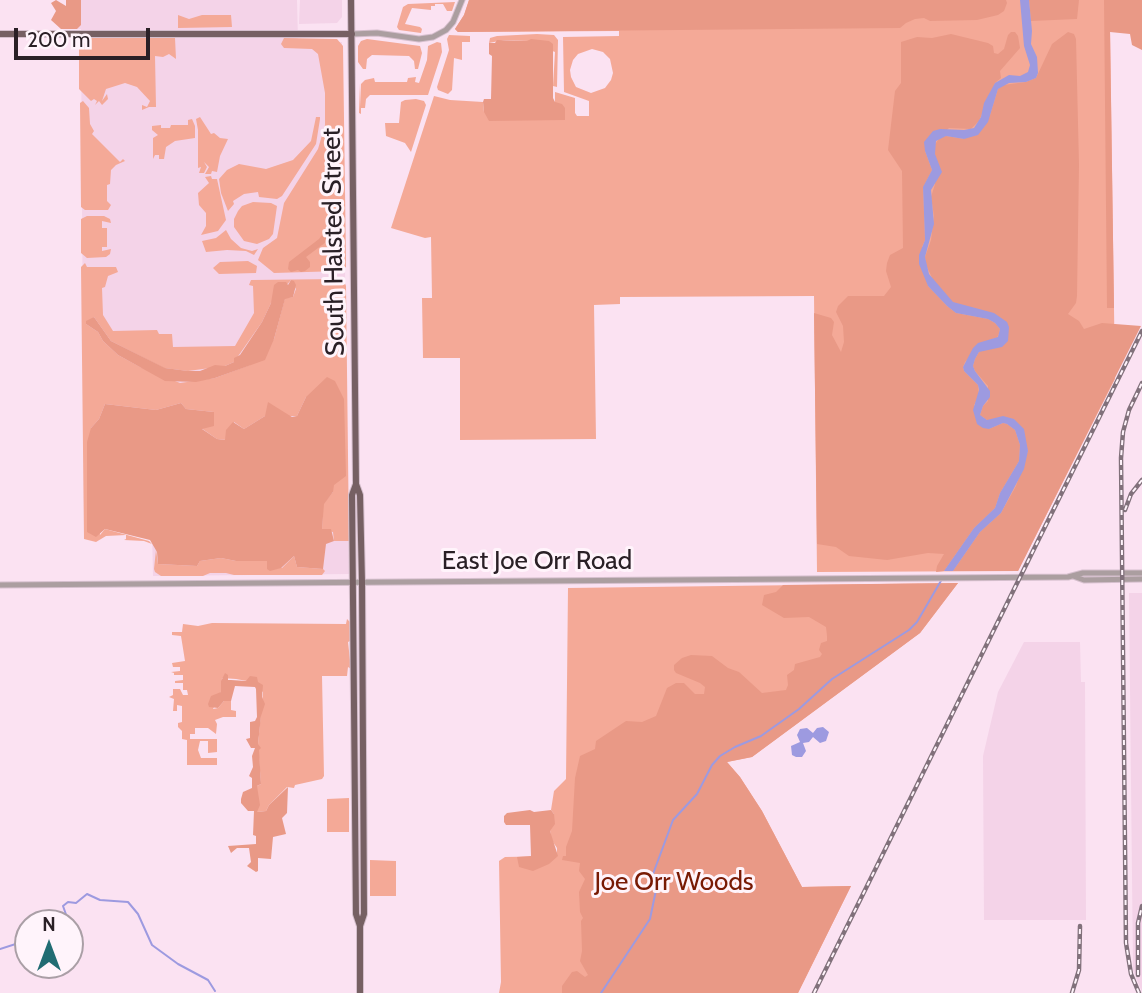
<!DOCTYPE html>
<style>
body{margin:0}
#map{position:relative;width:1142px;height:993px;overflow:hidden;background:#fbe2f2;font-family:Cabin,sans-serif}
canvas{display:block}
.north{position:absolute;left:14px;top:909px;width:70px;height:70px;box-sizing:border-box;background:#fff4fb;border:2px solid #aa9fa6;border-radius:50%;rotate:0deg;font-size:19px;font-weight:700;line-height:28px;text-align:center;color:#2a2026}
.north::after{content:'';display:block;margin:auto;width:24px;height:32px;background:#216c73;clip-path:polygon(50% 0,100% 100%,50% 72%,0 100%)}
.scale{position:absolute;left:14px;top:28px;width:136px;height:32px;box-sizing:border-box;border:4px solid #2a2026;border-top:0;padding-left:9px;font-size:21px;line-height:24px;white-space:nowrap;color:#2a2026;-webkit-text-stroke:5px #fff4fb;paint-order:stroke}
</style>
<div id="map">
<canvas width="1142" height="993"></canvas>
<div class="north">N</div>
<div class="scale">200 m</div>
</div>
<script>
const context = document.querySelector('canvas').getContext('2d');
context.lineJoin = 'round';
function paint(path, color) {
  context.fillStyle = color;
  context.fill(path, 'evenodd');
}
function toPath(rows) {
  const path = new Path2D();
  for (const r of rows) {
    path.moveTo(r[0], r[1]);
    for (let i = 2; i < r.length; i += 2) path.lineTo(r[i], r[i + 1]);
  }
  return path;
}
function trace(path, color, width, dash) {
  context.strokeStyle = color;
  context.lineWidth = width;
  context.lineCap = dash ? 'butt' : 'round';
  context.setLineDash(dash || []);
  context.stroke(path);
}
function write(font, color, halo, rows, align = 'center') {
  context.font = font + ' Cabin,sans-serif';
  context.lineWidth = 6;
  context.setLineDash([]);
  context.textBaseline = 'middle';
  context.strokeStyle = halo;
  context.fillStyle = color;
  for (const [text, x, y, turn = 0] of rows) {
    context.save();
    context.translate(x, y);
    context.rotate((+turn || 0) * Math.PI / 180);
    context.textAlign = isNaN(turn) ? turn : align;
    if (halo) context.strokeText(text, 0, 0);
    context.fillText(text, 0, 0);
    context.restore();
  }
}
paint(toPath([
 [75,0,297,0,298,41,342,42,349,574,153,576,152,530,84,528,81,38,81,29,75,29],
 [300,0,342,0,342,17,337,23,299,24],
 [1129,593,1142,593,1142,992,1133,970],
 [1024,642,1080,642,1081,682,1085,682,1086,920,984,920,983,756,998,692]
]), '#f4d3e8');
paint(toPath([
 [469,0,1142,0,1110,25,1115,379,1018,571,817,572,814,296,620,297,620,304,594,305,596,439,460,440,460,358,423,358,422,298,432,298,431,237,425,238,391,228,434,96,450,100,483,102,484,112,555,102,555,92,575,98,575,113,577,116,589,116,589,101,564,92,563,37,619,36,619,31,458,32,455,29,464,15],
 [592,49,603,52,610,59,613,73,611,80,605,88,591,93,576,87,571,77,570,70,573,60,578,54],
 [455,2,452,11,447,11,443,4,435,4,435,6,431,6,431,10,412,8,405,24,420,27,422,29,421,33,399,30,397,27,403,7,408,4],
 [178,15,189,19,202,15,231,15,232,27,178,28],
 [537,34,554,35,558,40,557,87,553,86,555,52,527,41,504,40,489,43,490,38,497,36],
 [449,35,470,36,470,42,462,42,462,60,454,58,452,90,448,94,438,90,437,87,449,50,447,39],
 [83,37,175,38,176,59,169,54,163,57,155,56,156,107,149,107,142,110,142,105,147,107,150,101,137,87,125,83,106,89,102,101,107,94,108,99,102,105,99,101,95,105,97,101,94,99,91,101,79,89,79,42],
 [284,38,337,39,343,46,346,263,346,267,340,271,274,273,258,260,263,248,277,238,284,203,318,149,325,125,325,93,318,54,312,49,284,48,281,44],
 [367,39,420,46,422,53,418,69,415,69,414,61,409,56,372,55,367,59,366,69,363,69,358,62,358,46,361,41],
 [437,42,441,43,442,52,428,95,370,95,366,99,365,108,361,108,361,114,359,113,360,83,361,107,361,84,365,80,374,78,375,82,407,82,408,78,416,77,415,82,419,83,427,60,428,46],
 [416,99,424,101,426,105,411,152,405,143,386,136,385,123,399,123,401,102,405,100],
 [83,101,89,108,90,124,94,131,92,134,120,162,123,159,125,161,116,165,111,170,110,184,107,185,107,201,111,205,108,210,85,210,81,207,80,103],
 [200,117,211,134,214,133,220,138,228,139,220,156,217,172,212,171,211,174,205,174,209,167,204,162,207,167,204,173,199,173,201,167,198,168,198,130,196,119],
 [316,117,320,117,320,119,316,144,282,196,277,199,259,197,258,192,244,194,233,201,234,204,228,211,221,193,219,179,227,170,239,164,266,169,293,160,311,141],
 [192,119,195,126,195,138,175,141,166,147,164,159,159,159,159,155,155,155,153,159,153,138,158,135,152,130,152,126,161,125,161,128,170,128,171,125,188,125,188,120],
 [211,176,212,179,217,179,226,220,218,231,201,235,206,226,206,213,199,205,198,193,209,183,205,177],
 [253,202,271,203,277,206,273,234,269,239,257,244,244,241,234,227,234,219,238,211,242,206],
 [87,216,104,216,110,219,111,223,102,221,102,228,107,228,107,247,102,247,102,251,111,249,110,254,106,257,87,258,81,253,81,219],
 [226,230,231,239,241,248,252,251,258,249,254,255,246,251,227,250,206,252,202,241,216,238],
 [248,261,257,266,256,273,219,274,213,268,220,262],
 [85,263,87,267,116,267,118,272,108,276,105,287,102,288,103,315,113,331,157,330,159,334,172,334,173,347,235,346,254,313,253,286,249,285,251,280,338,279,344,281,346,286,349,541,334,541,333,532,322,530,323,504,333,492,306,397,297,416,265,416,244,429,234,422,226,440,217,439,201,428,214,412,186,409,181,403,156,410,105,404,99,419,91,428,100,535,105,529,149,541,152,544,144,541,124,540,126,539,126,535,106,536,96,542,84,539,81,267],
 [291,280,296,289,293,297,285,298,274,339,250,365,215,378,180,383,140,367,118,355,103,341,98,332,86,324,94,317,111,341,164,368,188,371,225,366,234,362,262,322,271,303],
 [156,550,158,564,197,566,200,561,221,558,236,561,267,561,282,568,294,556,297,567,323,569,325,571,322,575,234,575,226,573,210,573,203,576,161,576,155,572,154,569],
 [958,583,920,633,752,757,727,762,740,777,762,811,802,887,851,886,798,993,499,993,501,982,499,861,505,857,557,856,557,848,551,839,550,830,554,814,551,810,554,791,566,779,568,588],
 [347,619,350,622,350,641,348,642,351,669,348,667,347,676,322,676,324,776,322,779,295,785,294,788,287,787,269,805,266,811,257,812,257,786,261,784,258,744,263,692,247,681,236,679,222,678,221,692,213,709,218,708,224,701,231,701,231,710,236,711,236,717,223,717,215,720,217,724,216,734,208,728,195,728,195,734,190,734,190,739,217,739,217,752,208,753,208,741,200,741,198,750,201,758,217,758,217,765,187,765,187,740,182,739,182,731,178,727,178,723,182,722,182,706,177,705,177,711,173,711,174,699,169,697,173,695,173,689,180,689,183,695,188,695,187,690,183,690,183,683,175,683,175,681,183,680,183,675,174,675,174,673,171,672,180,671,180,667,173,667,172,663,185,661,181,636,172,635,172,632,182,632,183,624,198,626,212,623,346,624],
 [349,798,349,832,327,832,327,799],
 [370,860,396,861,396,896,370,896]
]), '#f4a997');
paint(toPath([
 [66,0,81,0,81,25,77,29,61,29,51,20,56,11,51,3,56,0,66,6],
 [469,0,1006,0,1007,3,1004,11,998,15,977,20,930,21,924,18,915,19,906,23,900,28,458,32,455,29,464,15],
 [1029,0,1079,0,1077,19,1031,21],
 [1104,0,1142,0,1142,50,1132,45,1130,34,1110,32,1114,308,1107,308],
 [1011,32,1015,32,1018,36,1020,48,1000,71,1001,78,995,83,979,121,971,129,949,128,925,151,932,170,923,188,925,240,922,247,928,286,947,306,956,313,988,319,995,323,1000,329,998,337,984,342,965,362,963,367,964,371,978,385,979,396,974,405,989,429,1003,423,1007,424,1015,430,1020,445,1019,461,1000,493,995,508,974,528,944,571,936,572,937,566,944,554,928,553,887,560,849,556,836,547,817,544,814,313,831,318,834,322,832,335,841,352,844,342,843,326,836,312,838,306,848,296,884,296,891,287,886,271,887,263,890,255,903,248,902,171,888,150,895,91,901,83,901,42,917,37,932,38,951,34,988,43,993,46,994,53,998,54,1004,49,1008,35],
 [1068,32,1074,34,1076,39,1079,165,1077,296,1076,303,1068,314,1079,321,1084,329,1102,323,1141,326,1018,571,953,571,980,532,1001,513,1016,486,1028,451,1014,419,987,420,980,415,983,406,988,401,988,386,975,371,973,366,975,359,979,352,1009,327,953,303,935,284,926,265,925,257,931,240,934,216,931,197,935,184,934,146,940,137,946,136,964,139,990,115,998,89,1003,85,1026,82,1036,78,1052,44],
 [531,39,549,41,553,44,553,98,555,102,562,104,565,108,565,120,489,121,484,112,483,102,484,99,491,99,492,56,489,54,489,43,495,43,497,40,527,41],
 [333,224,340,226,338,233,306,257,310,262,310,267,305,271,301,272,298,270,291,272,288,269,289,262,319,239,327,228],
 [291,280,294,281,296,285,293,297,285,299,274,339,265,360,215,378,196,382,165,381,118,355,103,341,98,332,86,324,86,321,94,317,111,341,165,368,188,371,200,371,215,365,225,366,234,362,234,358,240,355,262,322,271,303,274,285,278,282,286,282,288,285],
 [327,377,335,381,344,399,346,476,334,485,333,492,324,504,322,529,331,529,334,541,326,544,323,569,297,567,294,556,281,568,270,571,267,569,267,561,236,561,221,558,200,561,197,566,158,564,157,552,150,540,105,529,96,537,87,532,87,442,91,428,99,419,105,404,156,410,181,403,186,409,214,412,214,426,202,429,217,439,225,440,226,430,233,422,244,429,265,416,268,402,292,417,297,416,306,397],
 [958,583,920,633,752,757,727,762,740,777,762,811,802,887,851,886,798,993,562,993,562,986,572,972,577,971,585,977,588,975,580,961,582,951,581,921,583,918,580,912,579,892,585,879,579,871,580,863,562,860,563,856,566,856,566,847,572,831,575,778,580,756,595,749,596,741,626,721,642,722,656,716,667,688,676,683,684,683,695,694,704,694,705,687,700,683,676,673,674,670,674,665,682,658,691,655,712,656,728,668,739,672,762,693,786,690,788,685,787,675,794,670,795,664,820,657,822,654,819,650,821,643,827,641,827,636,826,627,809,617,784,618,762,605,764,595,776,592,783,585],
 [225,673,228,675,228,680,231,680,246,681,250,676,257,677,258,682,263,685,262,697,265,704,261,716,258,744,261,748,259,750,261,784,257,786,260,805,257,812,266,811,269,805,288,787,287,813,282,818,286,834,273,837,271,859,258,858,258,871,256,872,247,866,251,862,249,848,237,848,231,853,228,846,256,844,256,836,253,835,254,811,248,811,241,803,241,799,243,792,252,788,252,778,249,776,253,767,252,756,255,748,251,748,246,739,250,738,250,722,255,721,257,717,256,689,255,687,235,686,231,701,224,701,218,708,209,707,208,704,211,696,221,692,221,681],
 [530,810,534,812,551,810,554,814,555,824,550,831,558,856,549,864,533,871,519,867,517,857,531,856,530,825,506,825,504,822,504,816,507,813]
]), '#e99986');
paint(toPath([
 [1020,0,1029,0,1032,31,1031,44,1037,57,1038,73,1036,78,1026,82,1009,83,998,89,988,122,978,135,964,139,946,136,936,141,935,154,942,172,931,190,934,224,925,257,929,274,953,302,994,313,1007,322,1009,327,1008,341,1002,347,979,352,975,359,973,366,975,371,990,391,990,397,983,406,980,415,987,420,1003,416,1014,419,1024,429,1028,451,1024,469,1001,513,980,532,953,571,944,571,974,528,995,508,1000,493,1019,461,1020,445,1015,430,1007,424,1003,423,989,429,983,428,977,424,973,410,979,390,978,385,964,371,963,367,973,348,978,343,998,337,1000,329,995,323,988,319,956,313,947,306,928,286,919,264,919,255,925,240,923,187,932,170,925,151,924,142,933,131,940,129,964,130,974,128,981,117,984,103,995,83,1009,75,1020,76,1028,72,1030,65,1024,46],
 [823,727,829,732,826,741,820,743,813,737,809,742,803,743,806,751,802,757,796,757,792,755,791,746,800,742,797,735,800,729,807,728,813,733,817,728]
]), '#9d9ae0');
trace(toPath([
 [69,923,63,906,68,902,76,903,87,894,100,900,128,902,138,914,152,945,178,964,208,980,215,991],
 [0,949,28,940],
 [601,993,650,919,656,890,653,874,673,820,697,794,712,765,720,756,735,747,761,736,799,709,832,679,909,630,917,622,942,579]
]), '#9d9ae0', 2);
const minor = toPath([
 [352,34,377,33,419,39,433,37,446,30,453,22,462,0],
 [1073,576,1084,580,1142,579],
 [0,585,1068,577,1083,573,1142,573]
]);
const major = toPath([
 [351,0,356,484,360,495,362,582,364,914,360,926],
 [0,34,352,34],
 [356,484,352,495,356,914,360,926,360,993]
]);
trace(minor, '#d5bfcd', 7);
trace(major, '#d5bfcd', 8);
trace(minor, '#ab9ea0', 5);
trace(major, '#766063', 6);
const rail = toPath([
 [1125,510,1131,494,1142,480],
 [1138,975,1138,923,1142,906],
 [814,993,1142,331],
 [1072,993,1079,970,1080,926],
 [1139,993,1131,974,1126,943,1121,458,1123,432,1129,410,1142,383]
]);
trace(rail, '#81717b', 4.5);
trace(rail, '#fff4fb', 2, [5]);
write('26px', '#2a2026', '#fff4fb', [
 ["South Halsted Street",334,242,-91],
 ["East Joe Orr Road",537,561]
]);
write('26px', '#781a04', '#fff4fb', [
 ["Joe Orr Woods",674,882]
]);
</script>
